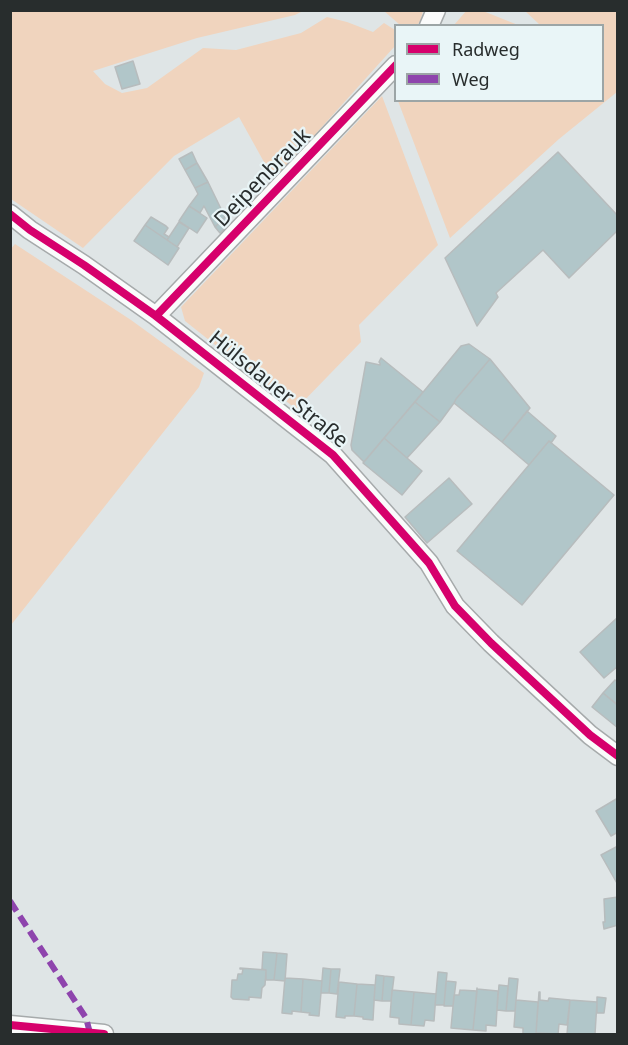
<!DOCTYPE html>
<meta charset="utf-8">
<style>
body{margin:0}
#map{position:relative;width:628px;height:1045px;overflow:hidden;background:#dfe5e6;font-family:"Noto Sans",sans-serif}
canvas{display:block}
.frame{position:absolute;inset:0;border:12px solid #282d2d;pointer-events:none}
.legend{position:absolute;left:394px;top:24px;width:210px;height:78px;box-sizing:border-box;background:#e9f5f7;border:2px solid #9ca5a6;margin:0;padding:8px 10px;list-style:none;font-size:18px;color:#282d2d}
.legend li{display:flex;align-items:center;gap:12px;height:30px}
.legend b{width:30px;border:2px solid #9ca5a6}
</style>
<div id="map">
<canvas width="628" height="1045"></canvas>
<div class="frame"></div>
<ul class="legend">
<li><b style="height:8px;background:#d6006c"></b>Radweg</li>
<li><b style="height:8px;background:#8e44ad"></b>Weg</li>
</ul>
</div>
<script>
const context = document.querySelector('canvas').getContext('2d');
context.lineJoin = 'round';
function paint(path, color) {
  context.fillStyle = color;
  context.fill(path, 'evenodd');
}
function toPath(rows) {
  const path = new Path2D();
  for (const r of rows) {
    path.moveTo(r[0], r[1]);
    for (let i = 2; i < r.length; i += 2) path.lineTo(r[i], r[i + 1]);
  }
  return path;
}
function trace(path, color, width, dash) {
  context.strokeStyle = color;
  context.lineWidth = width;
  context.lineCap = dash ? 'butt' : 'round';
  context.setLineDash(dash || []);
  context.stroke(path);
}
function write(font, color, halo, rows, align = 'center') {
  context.font = font + ' "Noto Sans",sans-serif';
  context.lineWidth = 4.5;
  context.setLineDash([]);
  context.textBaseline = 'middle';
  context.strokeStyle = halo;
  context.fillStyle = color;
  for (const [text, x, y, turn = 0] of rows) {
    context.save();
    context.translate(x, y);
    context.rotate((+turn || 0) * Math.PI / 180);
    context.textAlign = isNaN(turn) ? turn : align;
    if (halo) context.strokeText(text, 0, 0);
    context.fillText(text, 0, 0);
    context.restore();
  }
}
paint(toPath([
 [467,10,483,11,518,25,454,25],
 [10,11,303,11,295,15,197,38,93,71,105,84,122,93,147,88,203,48,236,50,301,33,327,17,347,22,373,32,384,23,395,30,395,46,274,180,239,117,174,156,83,248,11,199],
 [384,11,423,11,421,19,417,26,400,25],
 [525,11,617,11,617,92,559,139,450,238,398,101,602,100,602,26,540,25],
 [382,96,438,245,359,325,361,342,296,409,185,321,181,307],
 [15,244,131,320,204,373,199,387,11,625,10,250]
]), '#f0d4be');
const building = toPath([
 [133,61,140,84,122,89,115,67,133,61],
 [192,152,197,163,185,170,179,159,192,152],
 [558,152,618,216,618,230,569,278,543,250,496,293,498,297,477,326,445,258,558,152],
 [197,163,208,182,195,188,185,170,197,163],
 [208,182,225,217,215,227,204,206,200,213,189,206,198,194,195,188,208,182],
 [189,206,207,218,197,233,179,221,189,206],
 [151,217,166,226,168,228,164,234,169,237,167,240,145,225,151,217],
 [225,217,231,222,220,233,215,227,225,217],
 [179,222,189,228,177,247,167,240,179,222],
 [145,225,179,248,168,265,134,241,145,225],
 [469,344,490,359,456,399,454,403,440,422,415,402,461,346,469,344],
 [381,358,423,392,364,462,352,450,351,445,366,362,380,365,380,363,379,362,381,358],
 [490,359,530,408,502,442,454,403,456,399,490,359],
 [415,402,440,422,407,458,384,438,415,402],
 [527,411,556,436,551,443,549,441,529,465,502,442,527,411],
 [384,438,422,471,402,495,363,463,384,438],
 [549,441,614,495,522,605,457,551,549,441],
 [449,478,472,504,427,543,405,517,449,478],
 [618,617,618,666,604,678,580,652,618,617],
 [615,680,618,682,618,702,616,704,603,693,615,680],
 [603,693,618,705,618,728,592,707,603,693],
 [618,798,618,832,611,836,596,811,618,798],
 [618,846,618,885,601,855,618,846],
 [618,897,618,925,604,929,603,922,605,922,604,899,618,897],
 [263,952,277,953,274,980,266,980,266,970,262,969,263,952],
 [277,953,287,954,285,981,274,980,277,953],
 [240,968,266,970,265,985,262,988,261,998,249,997,249,1000,233,999,231,997,232,980,237,980,238,974,242,974,243,969,240,969,240,968],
 [323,968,331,969,329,993,321,993,323,968],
 [331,969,340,969,337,994,329,993,331,969],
 [438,972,447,973,444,1005,435,1005,438,972],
 [376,975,384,976,382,1001,374,1000,376,975],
 [384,976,394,977,391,1001,382,1001,384,976],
 [285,978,303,979,301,1012,292,1011,292,1014,282,1013,285,978],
 [509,978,518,979,515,1011,506,1011,509,978],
 [303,979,322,981,319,1016,309,1015,310,1013,301,1012,303,979],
 [446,981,456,982,453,1006,444,1006,446,981],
 [339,982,357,984,354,1016,345,1016,345,1018,336,1017,339,982],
 [357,984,375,985,373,1020,363,1019,363,1017,354,1016,357,984],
 [499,985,508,986,506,1011,497,1010,499,985],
 [477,988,477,989,498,991,496,1026,486,1025,486,1031,473,1030,477,988],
 [392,990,414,992,411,1025,399,1024,399,1018,390,1017,392,990],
 [460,990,477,991,473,1030,451,1028,454,995,459,995,460,990],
 [414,992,436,994,434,1021,425,1020,424,1026,411,1025,414,992],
 [539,992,540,992,540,1000,548,1001,549,998,570,1000,567,1025,559,1024,558,1034,537,1033,536,1034,539,992],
 [597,997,606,998,604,1013,597,1013,597,997],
 [516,1000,538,1002,536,1034,523,1034,523,1028,514,1027,516,1000],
 [570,1000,597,1002,595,1034,567,1034,570,1000]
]);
paint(building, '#b1c6c9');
trace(building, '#b7bcbd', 1.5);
const minor = toPath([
 [429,26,436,10],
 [10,214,30,230,84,265,156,316,333,455,429,563,455,606,491,643,590,735,618,756],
 [156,316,396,65],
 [10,1025,104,1034]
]);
trace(minor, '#a6aaab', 21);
trace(minor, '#fafbfb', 18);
trace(toPath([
 [10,901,86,1018,90,1033]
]), '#8e44ad', 6, [12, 6]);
trace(toPath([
 [10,214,30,230,84,265,156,316,333,455,429,563,455,606,491,643,590,735,618,756],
 [156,316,396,65],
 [10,1025,104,1034]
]), '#d6006c', 8);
write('21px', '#282d2d', '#e9f5f7', [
 ["Deipenbrauk",263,178,-46],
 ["Hülsdauer Straße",278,390,39]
]);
</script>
